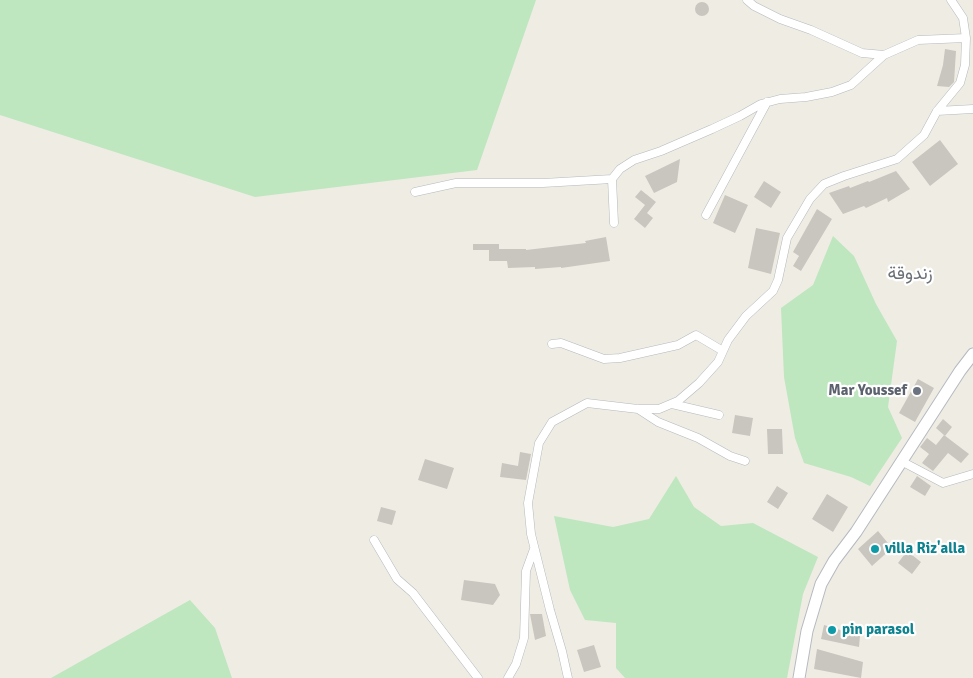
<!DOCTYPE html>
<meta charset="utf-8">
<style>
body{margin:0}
canvas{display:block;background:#eeece3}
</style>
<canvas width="973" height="678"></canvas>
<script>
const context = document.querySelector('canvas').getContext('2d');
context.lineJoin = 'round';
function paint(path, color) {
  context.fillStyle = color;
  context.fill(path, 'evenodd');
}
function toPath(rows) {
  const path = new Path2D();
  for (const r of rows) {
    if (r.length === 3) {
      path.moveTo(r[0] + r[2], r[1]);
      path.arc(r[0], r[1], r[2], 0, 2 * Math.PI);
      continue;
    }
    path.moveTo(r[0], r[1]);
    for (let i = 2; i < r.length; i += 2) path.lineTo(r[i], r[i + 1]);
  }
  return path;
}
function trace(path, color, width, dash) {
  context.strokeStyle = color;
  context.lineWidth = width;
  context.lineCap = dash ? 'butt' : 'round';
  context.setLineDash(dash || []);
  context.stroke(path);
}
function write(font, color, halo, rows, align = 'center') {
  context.font = font + ' Signika,Vazirmatn,sans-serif';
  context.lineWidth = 4.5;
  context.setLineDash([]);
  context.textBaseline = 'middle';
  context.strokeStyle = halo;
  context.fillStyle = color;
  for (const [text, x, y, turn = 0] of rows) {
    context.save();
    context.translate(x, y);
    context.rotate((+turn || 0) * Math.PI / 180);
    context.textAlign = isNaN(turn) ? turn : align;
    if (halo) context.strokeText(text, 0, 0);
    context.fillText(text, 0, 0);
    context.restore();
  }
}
paint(toPath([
 [0,0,536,0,477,170,255,197,0,115],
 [833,236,854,256,876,304,897,341,888,407,902,438,870,486,851,477,804,463,795,438,784,377,781,308,813,285],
 [676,476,694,507,721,526,753,523,818,557,803,594,787,678,625,678,616,668,616,623,585,620,570,590,554,516,613,527,649,519],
 [190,600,215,628,232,678,51,678]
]), '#bee7bf');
paint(toPath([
 [702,9,7],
 [945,49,956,51,954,82,949,87,937,86,943,65],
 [940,140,958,164,930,186,912,162],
 [680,159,677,182,654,193,645,176],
 [896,171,910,189,888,202,887,198,866,208,864,206,843,214,829,193,849,186,850,188,868,181,869,182],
 [764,181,781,192,771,208,754,197],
 [641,190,656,202,647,213,653,218,645,228,634,219,645,205,635,197],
 [725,195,748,205,735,233,713,223],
 [817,209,832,219,801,271,793,266,799,256,793,252],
 [756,228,780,233,771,274,748,268],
 [606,237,610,261,561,268,561,267,535,269,535,267,508,268,507,261,489,261,489,250,473,250,473,244,499,244,499,249,526,249,526,250,586,243,585,241],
 [918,379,934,388,915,422,899,413],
 [735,415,753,418,750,436,732,433],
 [943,419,952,427,945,436,936,428],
 [767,429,782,429,783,454,768,454],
 [944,435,969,454,961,463,948,453,933,471,922,463,929,454,920,447,927,438,936,445],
 [520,452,531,454,526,480,500,477,502,463,518,466],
 [425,459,454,468,447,489,418,480],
 [917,476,931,486,925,496,910,487],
 [777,486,788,493,778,509,767,502],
 [827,494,848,507,833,532,812,519],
 [381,507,396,511,392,525,377,521],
 [878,531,892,548,872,566,858,549],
 [907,551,921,562,912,574,898,563],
 [464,580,495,584,500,595,493,605,461,600],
 [530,614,542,614,546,636,535,640],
 [824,625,860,636,859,647,821,639],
 [594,645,601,667,584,672,577,650],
 [817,649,863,662,861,678,814,669]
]), '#c9c6c0');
const street = toPath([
 [747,0,754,6,780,19,811,30,862,53,884,55],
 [937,111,973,109],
 [415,192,456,183,543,183,612,179],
 [706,215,767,102],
 [614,223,612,179,620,169,634,160,661,151,712,129,740,116,761,104,780,99,806,97,832,92,851,85,884,55,918,40,966,38],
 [552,344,561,343,604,359,620,358,678,345,696,335,723,351],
 [672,404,719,415],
 [638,409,658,422,698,438,730,456,745,461],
 [901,461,943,483,973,474],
 [374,540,397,579,413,593,478,678],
 [508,678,516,664,524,638,526,571,534,549],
 [568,678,562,651,550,610,531,534,528,503,539,443,552,422,587,403,638,409,659,409,678,401,699,383,718,362,728,340,746,316,773,291,778,280,787,238,810,199,824,184,844,176,897,159,924,135,937,111,960,83,965,65,966,38,963,18,951,0]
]);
const secondary = toPath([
 [799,678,807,631,821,584,834,561,856,532,960,371,973,354]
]);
trace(street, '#b5b9bd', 9);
trace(secondary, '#b6bac0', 13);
trace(street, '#fff', 8);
trace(secondary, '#fff', 11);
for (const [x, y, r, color] of [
 [917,391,5,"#6b7280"],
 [875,549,5,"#0f9aa8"],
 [832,630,5,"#0f9aa8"]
]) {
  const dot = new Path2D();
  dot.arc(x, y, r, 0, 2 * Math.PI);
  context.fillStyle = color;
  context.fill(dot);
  trace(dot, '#fff', 2);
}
write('bold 15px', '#5b616d', '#fff', [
 ["Mar Youssef",907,391]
], 'right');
write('bold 15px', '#0d838f', '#fff', [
 ["villa Riz'alla",885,549],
 ["pin parasol",842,630]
], 'left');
write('18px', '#6c7176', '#fff', [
 ["زندوقة",910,274]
]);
</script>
